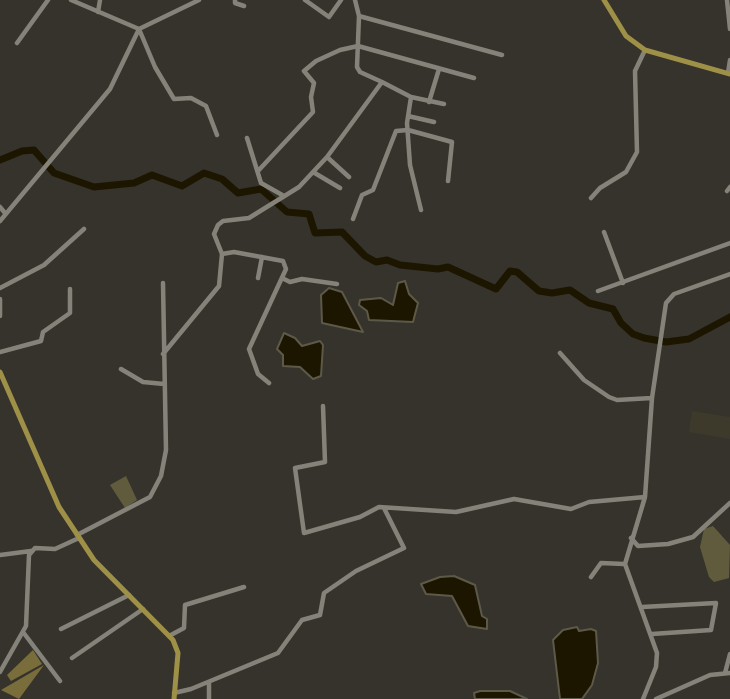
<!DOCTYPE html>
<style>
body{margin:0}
canvas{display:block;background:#35332b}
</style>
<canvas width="730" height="699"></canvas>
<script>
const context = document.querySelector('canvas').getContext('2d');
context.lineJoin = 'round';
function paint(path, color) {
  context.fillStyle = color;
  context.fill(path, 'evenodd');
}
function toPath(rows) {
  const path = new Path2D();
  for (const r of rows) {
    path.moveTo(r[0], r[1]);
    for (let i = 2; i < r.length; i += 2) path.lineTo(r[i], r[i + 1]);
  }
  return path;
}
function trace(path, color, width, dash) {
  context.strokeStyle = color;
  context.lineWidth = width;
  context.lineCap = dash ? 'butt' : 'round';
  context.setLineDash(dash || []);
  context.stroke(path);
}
paint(toPath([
 [692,411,730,417,730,439,689,432]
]), '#3d3a2b');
paint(toPath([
 [126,476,137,500,125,508,110,485],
 [713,526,730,545,729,578,714,582,709,577,700,547,704,529]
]), '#615b3e');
paint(toPath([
 [33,650,42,664,11,681,7,675],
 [44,665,19,699,1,690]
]), '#786d3b');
const water = toPath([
 [405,281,409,294,418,303,413,322,369,320,367,311,359,305,360,300,381,298,393,305,398,283,405,281],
 [329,288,342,292,363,332,322,323,321,295,329,288],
 [284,333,295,338,302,346,320,341,323,345,321,376,313,379,300,367,283,366,283,355,277,349,284,333],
 [454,576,475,585,482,616,487,619,487,629,468,626,452,596,426,594,421,584,440,577,454,576],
 [577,627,579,631,591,629,596,631,598,663,592,685,582,699,560,699,553,640,563,630,577,627],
 [480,691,510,691,527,699,475,699,474,693,480,691]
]);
paint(water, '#1c1600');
trace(water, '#5d5948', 2);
trace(toPath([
 [0,160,22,151,34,150,54,173,94,187,134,183,152,175,182,186,204,173,222,179,238,193,261,189,287,212,309,214,315,233,342,232,365,256,376,262,387,260,400,265,438,269,448,267,496,289,510,271,517,272,539,291,552,293,570,290,589,303,613,309,621,323,633,334,644,338,666,342,689,339,730,317]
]), '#1c1600', 7);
trace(toPath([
 [71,0,139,29,155,67,174,99,191,98,206,106,217,135],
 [235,0,235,3,244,6],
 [305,0,329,17,341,0],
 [727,0,730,29],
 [98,12,100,0],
 [359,16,502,55],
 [17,43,48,0],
 [728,73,730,60],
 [382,82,411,97,444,104],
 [411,97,407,123,410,165,421,210],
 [429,102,439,69],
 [408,116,434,122],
 [247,138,261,183,284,196],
 [327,157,349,177],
 [258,171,313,112,311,97,314,83,304,71,316,61,340,50,358,46,474,78],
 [313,172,340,188],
 [727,191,730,187],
 [591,198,600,188,626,172,637,152,635,71,645,50],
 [0,207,5,213],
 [353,219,362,195,373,190,396,131,408,130,452,142,448,181],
 [0,221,110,89,139,29,199,0],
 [604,232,623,283],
 [222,254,214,234,218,225,223,221,249,218,299,187,327,157,382,82,360,72,357,67,359,16,355,0],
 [258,278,262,257],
 [282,278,290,282,302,279,337,284],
 [0,288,44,265,84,229],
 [598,291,730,243],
 [0,299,0,316],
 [0,352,41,341,43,332,70,313,70,289],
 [560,353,584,380,609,397,617,400,652,398],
 [163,354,219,286,222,254,234,252,283,261,286,269,249,349,258,374,269,383],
 [121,369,143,382,164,384],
 [323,406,325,462,295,468,304,533,360,517,379,507,456,512,514,499,571,509,589,502,645,497],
 [77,535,150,497,161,476,166,450,163,283],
 [631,538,638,546,668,544,693,537,730,503],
 [0,555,31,551],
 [591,577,601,563,624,564],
 [642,607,716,603,711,630,652,634],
 [61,629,129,595],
 [23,632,60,681],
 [169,636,184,628,185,605,244,587],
 [72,658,143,609],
 [0,672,26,626,29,555,35,548,55,549,79,538],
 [725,673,730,654],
 [209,682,209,699],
 [174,693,191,689,278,653,302,620,320,615,324,593,356,571,404,548,384,508],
 [643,699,656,667,657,653,625,564,645,497,652,398,666,303,674,294,730,274],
 [656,699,710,675,730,673]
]), '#858379', 4.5);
trace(toPath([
 [604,0,626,36,645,50,730,74],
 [0,372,59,507,94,560,173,640,178,653,174,699]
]), '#9f9047', 5);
</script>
